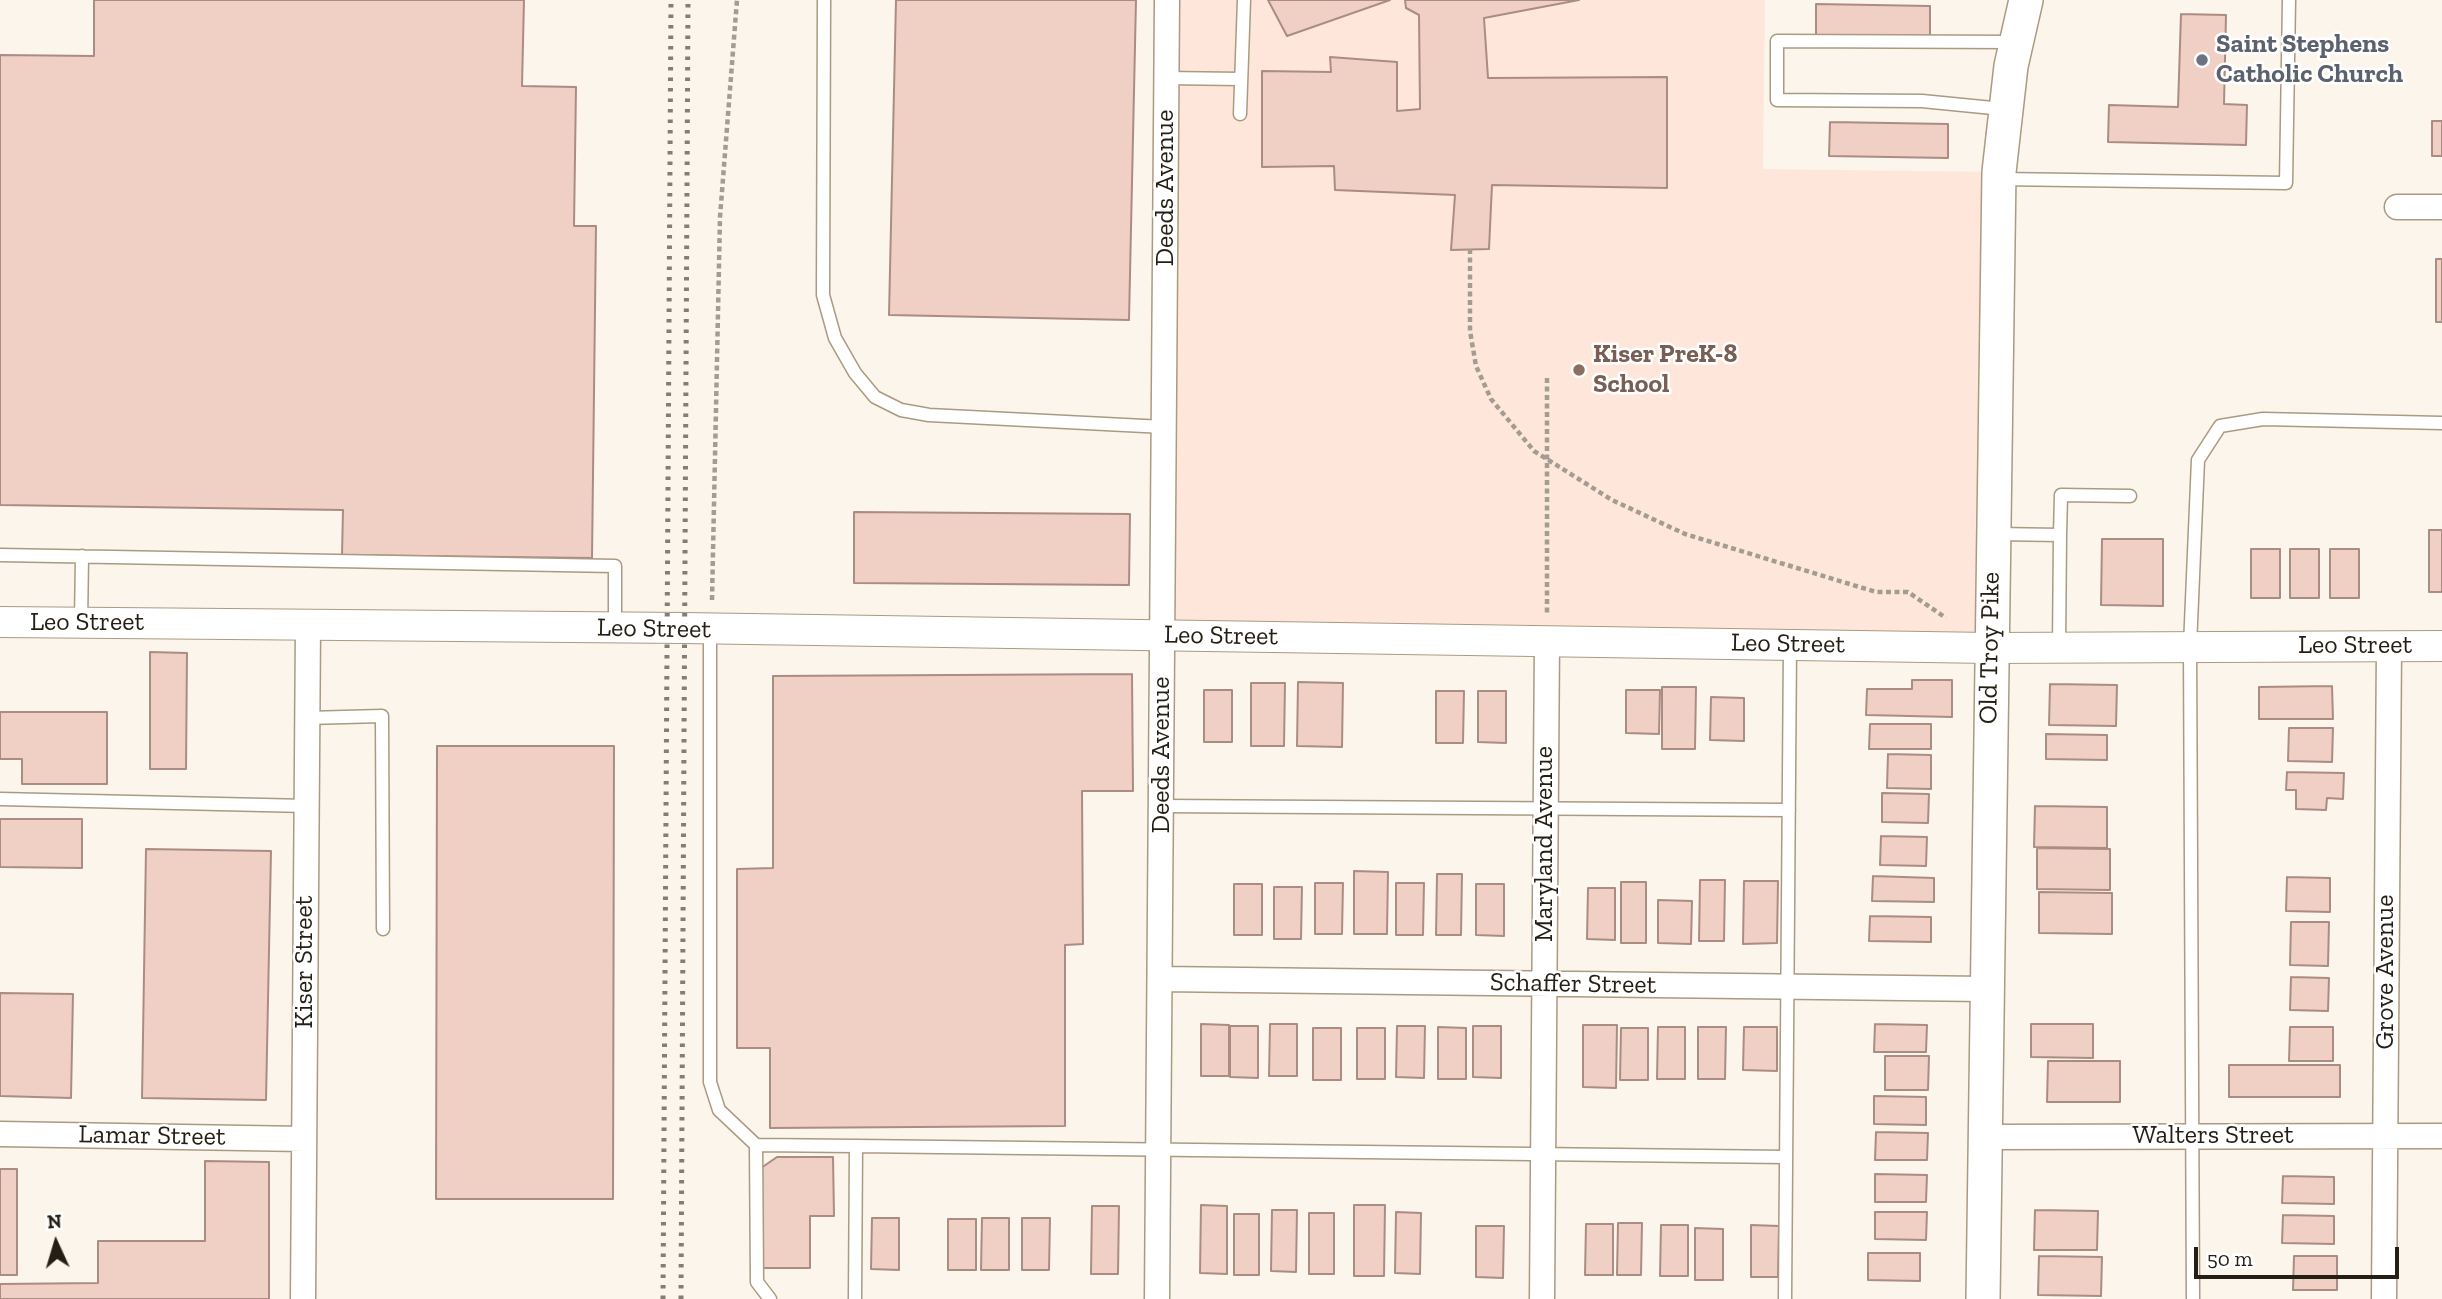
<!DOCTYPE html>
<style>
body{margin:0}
#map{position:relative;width:2442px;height:1299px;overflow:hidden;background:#fcf5eb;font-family:"Zilla Slab",serif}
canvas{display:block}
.north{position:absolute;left:21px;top:1208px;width:70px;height:70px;-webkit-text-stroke:5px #fff;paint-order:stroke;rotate:356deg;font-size:19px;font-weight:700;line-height:28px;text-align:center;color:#241e14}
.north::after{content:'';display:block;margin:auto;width:24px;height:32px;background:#241e14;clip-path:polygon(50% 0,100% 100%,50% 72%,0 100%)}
.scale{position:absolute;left:2194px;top:1247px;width:205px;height:32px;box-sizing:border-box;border:4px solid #241e14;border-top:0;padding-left:9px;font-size:21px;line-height:24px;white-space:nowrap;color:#241e14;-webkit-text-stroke:5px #fff;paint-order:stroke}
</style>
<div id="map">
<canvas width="2442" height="1299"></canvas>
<div class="north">N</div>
<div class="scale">50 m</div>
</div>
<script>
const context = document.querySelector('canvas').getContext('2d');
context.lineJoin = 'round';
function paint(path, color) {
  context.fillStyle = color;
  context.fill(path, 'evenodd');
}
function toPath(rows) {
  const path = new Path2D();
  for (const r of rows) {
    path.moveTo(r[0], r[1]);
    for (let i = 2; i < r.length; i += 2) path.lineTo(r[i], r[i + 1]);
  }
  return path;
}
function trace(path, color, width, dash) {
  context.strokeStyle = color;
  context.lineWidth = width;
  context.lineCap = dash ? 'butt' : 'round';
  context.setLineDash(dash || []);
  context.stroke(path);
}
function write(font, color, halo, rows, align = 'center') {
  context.font = font + ' "Zilla Slab",serif';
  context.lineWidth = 5;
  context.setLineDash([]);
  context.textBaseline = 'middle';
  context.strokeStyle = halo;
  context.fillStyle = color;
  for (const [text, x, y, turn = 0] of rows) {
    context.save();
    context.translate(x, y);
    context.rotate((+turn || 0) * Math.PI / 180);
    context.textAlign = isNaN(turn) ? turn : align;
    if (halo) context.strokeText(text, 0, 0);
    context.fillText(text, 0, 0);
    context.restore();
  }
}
paint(toPath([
 [1167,0,1765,0,1763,169,1999,172,1990,648,1163,635]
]), '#fee7da');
const building = toPath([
 [94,0,524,0,522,86,576,87,574,226,596,226,592,558,342,555,343,510,0,505,0,55,94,56,94,0],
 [896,0,1136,0,1129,320,889,315,896,0],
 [1268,0,1390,0,1287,36,1268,0],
 [1405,0,1579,0,1484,18,1488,78,1667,77,1667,188,1492,185,1489,249,1451,250,1455,195,1335,190,1334,166,1262,167,1262,71,1331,72,1330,57,1397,62,1397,111,1420,109,1419,15,1406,8,1405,0],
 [1816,4,1930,6,1930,37,1816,36,1816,4],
 [2181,14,2226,15,2224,104,2247,105,2246,145,2108,142,2109,105,2178,107,2181,14],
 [2432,121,2442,121,2442,156,2432,156,2432,121],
 [1830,122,1948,124,1948,158,1829,156,1830,122],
 [2436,259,2442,259,2442,322,2436,322,2436,259],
 [854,512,1130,514,1129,585,854,583,854,512],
 [2429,530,2442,530,2442,592,2429,592,2429,530],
 [2102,539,2163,539,2163,606,2101,605,2102,539],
 [2251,549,2280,549,2280,598,2251,598,2251,549],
 [2290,549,2319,549,2319,598,2290,598,2290,549],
 [2330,549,2359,549,2359,598,2330,598,2330,549],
 [150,652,187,653,186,769,150,769,150,652],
 [1132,674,1133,791,1082,791,1083,944,1065,945,1065,1126,770,1128,770,1048,737,1048,737,869,773,868,773,676,1132,674],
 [1912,680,1952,680,1952,717,1866,715,1867,689,1912,689,1912,680],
 [1298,682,1343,683,1342,747,1297,746,1298,682],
 [1251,683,1285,683,1284,746,1251,746,1251,683],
 [2050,684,2117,685,2116,726,2049,725,2050,684],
 [2332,686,2333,719,2259,719,2259,687,2332,686],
 [1662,687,1696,687,1695,749,1662,749,1662,687],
 [1204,690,1232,690,1232,742,1204,742,1204,690],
 [1626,690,1660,690,1659,734,1626,733,1626,690],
 [1436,691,1464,691,1463,743,1436,743,1436,691],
 [1478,691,1506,691,1506,743,1478,742,1478,691],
 [1711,697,1744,698,1744,741,1710,740,1711,697],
 [0,712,107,712,107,784,22,784,22,759,0,759,0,712],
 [1870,724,1931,724,1931,749,1869,749,1870,724],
 [2289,728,2333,728,2332,762,2288,761,2289,728],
 [2046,734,2107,735,2107,760,2046,759,2046,734],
 [437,746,614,746,613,1199,436,1199,437,746],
 [1888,754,1931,755,1931,789,1887,788,1888,754],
 [2287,772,2344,773,2343,799,2327,798,2326,810,2296,809,2296,790,2286,790,2287,772],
 [1882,793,1929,794,1928,823,1882,822,1882,793],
 [2035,806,2107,807,2107,848,2034,847,2035,806],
 [0,819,82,819,82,868,0,867,0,819],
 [1881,836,1927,837,1926,866,1880,865,1881,836],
 [2037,848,2110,849,2110,890,2037,889,2037,848],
 [146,849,271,851,266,1100,142,1098,146,849],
 [1354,871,1388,872,1387,934,1354,934,1354,871],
 [1437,874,1462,874,1461,935,1436,935,1437,874],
 [1873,876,1934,878,1934,902,1872,901,1873,876],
 [2287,877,2330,878,2330,912,2286,911,2287,877],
 [1700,880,1725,880,1724,941,1699,941,1700,880],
 [1744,881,1778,881,1777,943,1743,944,1744,881],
 [1621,882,1646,882,1646,943,1621,943,1621,882],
 [1315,883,1343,883,1342,934,1315,934,1315,883],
 [1396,883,1424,883,1423,935,1396,935,1396,883],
 [1234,884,1262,884,1262,935,1234,935,1234,884],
 [1476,884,1504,884,1504,936,1476,935,1476,884],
 [1274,887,1302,887,1301,939,1274,939,1274,887],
 [1588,888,1615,888,1615,940,1587,939,1588,888],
 [2039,892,2112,893,2112,934,2039,933,2039,892],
 [1658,900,1692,901,1691,944,1658,943,1658,900],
 [1870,916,1931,917,1931,942,1869,941,1870,916],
 [2291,922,2329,922,2328,966,2290,965,2291,922],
 [2291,977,2329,978,2328,1011,2290,1010,2291,977],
 [0,993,73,994,71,1098,0,1096,0,993],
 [1201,1024,1229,1025,1229,1076,1201,1076,1201,1024],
 [1270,1024,1297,1024,1297,1076,1269,1076,1270,1024],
 [1875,1024,1927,1025,1926,1052,1874,1052,1875,1024],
 [2031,1024,2093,1024,2093,1058,2031,1057,2031,1024],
 [1583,1025,1617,1025,1616,1088,1583,1087,1583,1025],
 [1230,1026,1258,1026,1258,1078,1230,1077,1230,1026],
 [1397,1026,1425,1026,1424,1078,1396,1077,1397,1026],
 [1473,1026,1501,1026,1501,1078,1473,1077,1473,1026],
 [1438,1027,1466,1028,1466,1079,1438,1079,1438,1027],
 [1658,1027,1685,1027,1685,1079,1657,1079,1658,1027],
 [1698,1027,1726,1027,1725,1079,1698,1079,1698,1027],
 [1744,1027,1777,1027,1777,1071,1743,1070,1744,1027],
 [2290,1027,2333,1027,2333,1061,2289,1061,2290,1027],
 [1313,1028,1341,1028,1341,1080,1313,1080,1313,1028],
 [1357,1028,1385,1028,1385,1079,1357,1079,1357,1028],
 [1621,1028,1648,1028,1648,1080,1620,1080,1621,1028],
 [1885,1056,1929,1056,1928,1090,1885,1090,1885,1056],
 [2048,1061,2120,1061,2120,1102,2047,1102,2048,1061],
 [2229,1065,2340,1065,2340,1097,2229,1097,2229,1065],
 [1874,1096,1926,1097,1926,1125,1874,1124,1874,1096],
 [1876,1132,1928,1133,1927,1160,1875,1160,1876,1132],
 [777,1157,833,1157,834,1216,810,1216,810,1268,762,1268,761,1168,777,1157],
 [205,1161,269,1162,269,1299,0,1299,0,1284,98,1283,98,1241,205,1241,205,1161],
 [0,1169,17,1169,17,1275,0,1275,0,1169],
 [1875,1174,1927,1175,1926,1202,1875,1202,1875,1174],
 [2283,1176,2334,1177,2334,1204,2282,1203,2283,1176],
 [1201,1205,1227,1206,1227,1274,1200,1273,1201,1205],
 [1354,1205,1385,1205,1384,1276,1354,1276,1354,1205],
 [1092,1206,1119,1206,1118,1274,1091,1274,1092,1206],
 [1272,1210,1297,1210,1296,1272,1271,1271,1272,1210],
 [2035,1210,2098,1211,2097,1250,2034,1250,2035,1210],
 [1396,1212,1421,1213,1420,1274,1395,1273,1396,1212],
 [1875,1212,1927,1212,1926,1240,1875,1239,1875,1212],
 [1309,1213,1334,1213,1334,1274,1309,1274,1309,1213],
 [1234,1214,1259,1214,1259,1275,1234,1275,1234,1214],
 [2283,1215,2334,1216,2334,1244,2282,1243,2283,1215],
 [872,1218,899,1218,899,1270,871,1269,872,1218],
 [982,1218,1009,1218,1009,1270,981,1270,982,1218],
 [1022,1218,1050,1218,1049,1270,1022,1270,1022,1218],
 [948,1219,976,1219,976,1270,948,1270,948,1219],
 [1618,1223,1642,1223,1641,1275,1617,1275,1618,1223],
 [1586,1224,1613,1224,1613,1275,1585,1275,1586,1224],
 [1661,1225,1688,1225,1688,1276,1660,1276,1661,1225],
 [1751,1225,1779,1226,1778,1277,1751,1277,1751,1225],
 [1476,1226,1504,1226,1503,1278,1476,1277,1476,1226],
 [1695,1228,1723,1229,1723,1280,1695,1280,1695,1228],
 [1868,1253,1920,1253,1920,1281,1868,1280,1868,1253],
 [2039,1256,2102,1257,2101,1296,2038,1295,2039,1256],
 [2294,1256,2337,1256,2337,1290,2293,1290,2294,1256]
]);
paint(building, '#f0cfc5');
trace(building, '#ab8c83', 2);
const service = toPath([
 [824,0,823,295,835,338,855,373,875,397,901,410,929,415,1164,427],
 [1166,78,1241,79],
 [2003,109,1922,101,1777,100,1777,41,2016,42],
 [1240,114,1244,0],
 [2000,179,2286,183,2289,0],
 [1996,534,2060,535,2059,648],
 [2060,535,2061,495,2130,496],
 [0,555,615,566,615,628],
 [81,623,82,556],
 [710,630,710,1082,719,1110,756,1145,757,1282,770,1299],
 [307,718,382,716,383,929],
 [0,799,307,806],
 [1161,806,1789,810],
 [756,1145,856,1146],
 [855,1299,856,1146,1786,1157],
 [1785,1299,1790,645],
 [2193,1299,2190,646,2198,460,2220,426,2263,419,2442,423]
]);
const minor = toPath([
 [2397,207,2442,207],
 [1160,979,1986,989],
 [0,1134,304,1139],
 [1985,1137,2442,1136],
 [303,1299,308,625],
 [1157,1299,1167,0],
 [1542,1299,1547,641],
 [2384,1299,2389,646]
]);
const tertiary = toPath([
 [0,622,684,628,1990,648,2442,646]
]);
const secondary = toPath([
 [1983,1299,1999,172,2011,66,2026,0]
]);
trace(service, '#aa9a81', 15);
trace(minor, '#aa9a81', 27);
trace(tertiary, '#aa9a81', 32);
trace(secondary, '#aa9a81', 36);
trace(toPath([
 [1470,249,1470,331,1476,366,1491,399,1534,451,1612,500,1685,534,1876,592,1908,592,1946,618],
 [1547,378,1547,615],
 [712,600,720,217,737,0]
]), '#a39c92', 4.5, [5, 3.5]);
trace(service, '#fff', 12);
trace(minor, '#fff', 24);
trace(tertiary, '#fff', 30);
trace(secondary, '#fff', 33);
trace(toPath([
 [663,1299,671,0],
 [681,1299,688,0]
]), '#837d73', 5, [3.5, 7]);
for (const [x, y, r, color] of [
 [2202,60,7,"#6b7280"],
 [1579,370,7,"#8d6e63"]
]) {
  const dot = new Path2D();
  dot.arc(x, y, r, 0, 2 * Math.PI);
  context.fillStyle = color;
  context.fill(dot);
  trace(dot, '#fff', 2.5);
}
write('bold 26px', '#5b616d', '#fff', [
 ["Saint Stephens",2216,45],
 ["Catholic Church",2216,75]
], 'left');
write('26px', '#241e14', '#fff', [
 ["Deeds Avenue",1166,188,-90],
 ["Leo Street",87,623],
 ["Leo Street",654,629,1],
 ["Leo Street",1221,636,1],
 ["Leo Street",1788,644,1],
 ["Leo Street",2355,646],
 ["Old Troy Pike",1990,648,-89],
 ["Deeds Avenue",1162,755,-90],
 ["Maryland Avenue",1545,844,-90],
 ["Kiser Street",305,962,-90],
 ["Grove Avenue",2386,972,-90],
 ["Schaffer Street",1573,984,1],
 ["Lamar Street",152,1136,1],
 ["Walters Street",2213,1136]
]);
write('bold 26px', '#785e54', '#fff', [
 ["Kiser PreK-8",1593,355],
 ["School",1593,385]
], 'left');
</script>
